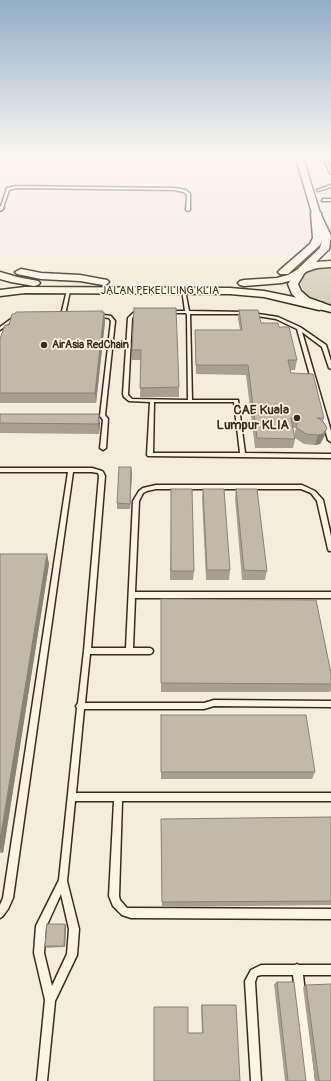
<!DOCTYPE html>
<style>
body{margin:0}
canvas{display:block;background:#f4eddd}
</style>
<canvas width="331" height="1081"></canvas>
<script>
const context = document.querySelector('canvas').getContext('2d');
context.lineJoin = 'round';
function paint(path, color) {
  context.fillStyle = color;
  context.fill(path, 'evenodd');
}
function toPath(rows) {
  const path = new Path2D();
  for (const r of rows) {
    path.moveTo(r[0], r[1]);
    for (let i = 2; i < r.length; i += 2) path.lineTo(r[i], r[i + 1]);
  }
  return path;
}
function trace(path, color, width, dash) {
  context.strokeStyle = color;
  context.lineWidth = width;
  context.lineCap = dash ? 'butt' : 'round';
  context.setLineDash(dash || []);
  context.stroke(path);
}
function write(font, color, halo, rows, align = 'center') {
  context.font = font + ' Pangolin,sans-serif';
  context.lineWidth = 3.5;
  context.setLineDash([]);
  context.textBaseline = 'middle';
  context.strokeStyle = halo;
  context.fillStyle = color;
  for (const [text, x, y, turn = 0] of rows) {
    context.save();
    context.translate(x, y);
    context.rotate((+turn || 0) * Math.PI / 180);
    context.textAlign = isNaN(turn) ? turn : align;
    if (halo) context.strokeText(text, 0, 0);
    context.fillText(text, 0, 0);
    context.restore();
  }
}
paint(toPath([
 [331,267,331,305,312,298,304,292,301,285,302,279,307,273,316,269]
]), '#d6cdbd');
const service = toPath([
 [322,155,324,155,331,170,331,174,330,173,322,155],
 [331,185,331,187,318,191,317,190,331,185],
 [16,186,174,188,186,190,190,194,190,210,188,211,186,210,187,195,184,192,174,190,16,188,9,190,3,208,0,209,7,188,16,186],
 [323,199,331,199,331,201,322,201,323,199],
 [182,289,185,290,189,311,245,312,278,317,300,327,326,345,331,361,331,369,329,368,322,347,302,332,331,431,331,442,328,440,297,329,276,319,245,314,190,314,192,400,238,400,245,453,331,454,331,458,148,456,147,455,150,402,129,401,124,397,123,394,128,318,133,313,141,311,143,312,135,315,132,318,128,395,132,399,188,400,187,315,186,313,168,313,166,312,168,311,185,311,182,289],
 [154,402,234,402,240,453,153,453,154,402],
 [67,290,70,291,65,315,63,316,61,315,67,290],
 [96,314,111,316,115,321,105,415,108,419,106,448,103,450,100,448,103,420,100,416,111,321,109,318,96,316,96,314],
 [15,316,18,317,0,330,0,327,15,316],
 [0,468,92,468,102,471,103,472,105,476,91,648,126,648,133,501,139,491,143,488,156,485,302,485,315,491,323,500,331,536,331,551,329,551,328,549,317,501,311,493,301,489,156,489,147,491,143,493,139,501,135,592,331,592,331,598,135,598,133,648,150,648,152,649,153,651,152,653,150,654,90,654,85,703,204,703,214,700,331,701,331,707,214,706,204,709,84,709,76,793,331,793,331,801,122,801,119,896,120,900,127,908,131,908,331,909,331,919,131,918,122,915,113,906,109,896,114,801,75,801,67,881,79,929,77,955,55,1001,47,1081,37,1081,45,1000,34,953,36,926,59,880,77,708,76,706,78,703,84,651,99,476,98,473,92,472,73,472,13,898,8,909,3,916,0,918,0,905,3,898,68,472,0,472,0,468],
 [61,894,69,929,67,954,52,986,44,953,46,927,61,894],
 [297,964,299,965,331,965,331,975,303,975,315,1081,305,1081,293,975,261,975,257,976,255,982,261,1081,251,1081,245,981,251,970,261,965,295,965,297,964]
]);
const minor = toPath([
 [0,206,4,208,2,210,0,211,0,206]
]);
const tertiary = toPath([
 [295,155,302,155,320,213,331,236,329,249,316,262,331,261,331,267,317,268,305,272,298,284,301,291,309,298,331,306,331,312,315,308,301,302,292,294,288,284,299,268,320,248,322,240,322,233,312,213,295,155]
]);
const secondary = toPath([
 [316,210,321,213,323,238,320,245,288,274,280,274,278,272,280,270,310,244,313,238,311,213,316,210],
 [302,267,308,270,306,272,296,279,282,283,244,286,240,285,238,283,240,281,244,280,277,278,288,275,302,267],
 [21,269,41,273,80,275,107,280,109,282,107,284,103,285,80,281,41,279,17,274,15,272,21,269],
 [0,272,17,277,38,281,40,283,38,285,34,286,11,282,0,279,0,272],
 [25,287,230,288,264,291,323,303,325,306,323,309,319,310,264,297,230,294,25,293,0,296,0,290,25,287]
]);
trace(service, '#3b2a1e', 3);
trace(minor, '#3b2a1e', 3);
trace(tertiary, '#3b2a1e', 3);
trace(secondary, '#3b2a1e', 3);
paint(service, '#fcf5e5');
paint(minor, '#fcf5e5');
paint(tertiary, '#fcf5e5');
paint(secondary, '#fcf5e5');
paint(toPath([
 [134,308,179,387,179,397,140,397,141,360,132,360,132,350],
 [239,310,261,323,279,327,297,360,295,370,291,370,291,373,324,418,323,421,327,428,324,437,320,444,315,445,304,444,295,438,294,435,296,428,293,428,295,439,293,448,255,448,246,375,196,374,195,330,240,330,238,319],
 [102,311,102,312,104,312,105,322,96,403,0,403,0,339,9,325],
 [0,414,100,424,99,434,0,433],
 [132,472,130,509,117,509,117,503],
 [171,489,194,571,193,580,170,580],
 [203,489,230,570,229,580,206,580,202,498],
 [236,489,267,571,265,580,242,580,235,498],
 [0,554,47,554,49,564,3,853,0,853],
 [161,599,331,673,331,689,330,692,161,692],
 [161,715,315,772,312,779,161,779],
 [331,817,331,905,162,907,161,819],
 [65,924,66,926,65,947,47,948,45,946],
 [277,982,306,1081,285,1081,274,984],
 [306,985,331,1081,315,1081,303,987],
 [202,1005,240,1081,188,1033,202,1033,201,1006]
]), '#a89f92');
paint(toPath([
 [104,312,105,322,96,403,95,393],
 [99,414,100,424,99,434,98,424],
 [327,428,324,437,320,444,315,445,318,435],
 [131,467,132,472,130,509,130,504],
 [47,554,49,564,3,853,0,849,0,840],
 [65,924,66,926,65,947,64,946]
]), '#888277');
const building = toPath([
 [134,308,176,308,179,387,140,388,141,350,132,350,134,308],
 [239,310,258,310,261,323,278,323,279,327,289,327,297,360,288,360,291,373,313,374,324,418,317,418,322,420,327,428,323,434,318,435,306,434,297,428,296,425,302,418,291,418,295,439,257,438,248,365,196,365,195,330,242,330,239,310],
 [102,311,101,312,104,312,95,393,0,393,0,339,5,325,9,325,12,314,15,314,16,312,102,311],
 [0,414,99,414,98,424,0,423,0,414],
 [119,467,131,467,130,504,117,503,119,467],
 [171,489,192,489,194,571,171,571,171,489],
 [203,489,224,489,230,570,207,570,203,489],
 [236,489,257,489,267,571,244,570,236,489],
 [0,554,47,554,0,840,0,554],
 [161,599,316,600,331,673,331,684,161,683,161,599],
 [161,715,306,715,315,772,161,772,161,715],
 [331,817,331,901,162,902,161,819,331,817],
 [47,924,65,924,64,946,45,946,47,924],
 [277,982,294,982,306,1081,288,1081,277,982],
 [331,984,331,1081,319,1081,306,985,331,984],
 [202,1005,236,1005,240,1081,154,1081,154,1007,188,1007,188,1033,203,1033,202,1005]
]);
paint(building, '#c3b9aa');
trace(building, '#888277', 1);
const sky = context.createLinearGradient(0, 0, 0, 306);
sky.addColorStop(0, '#91aec7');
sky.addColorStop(0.51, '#faf7f0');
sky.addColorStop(1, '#faf7f000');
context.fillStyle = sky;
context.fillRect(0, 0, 331, 306);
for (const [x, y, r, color] of [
 [44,345,4,"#3b2a1e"],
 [297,418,4,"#3b2a1e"]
]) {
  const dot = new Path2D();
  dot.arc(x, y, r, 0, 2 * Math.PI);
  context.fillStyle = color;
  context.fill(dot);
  trace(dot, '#fcf5e5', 1.5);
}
write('11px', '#3b2a1e', '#fcf5e5', [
 ["JALAN PEKELILING KLIA",160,291]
]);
write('bold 11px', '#3b2a1e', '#fcf5e5', [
 ["AirAsia RedChain",52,345]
], 'left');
write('bold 13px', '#3b2a1e', '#fcf5e5', [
 ["CAE Kuala",289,411],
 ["Lumpur KLIA",289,426]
], 'right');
</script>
